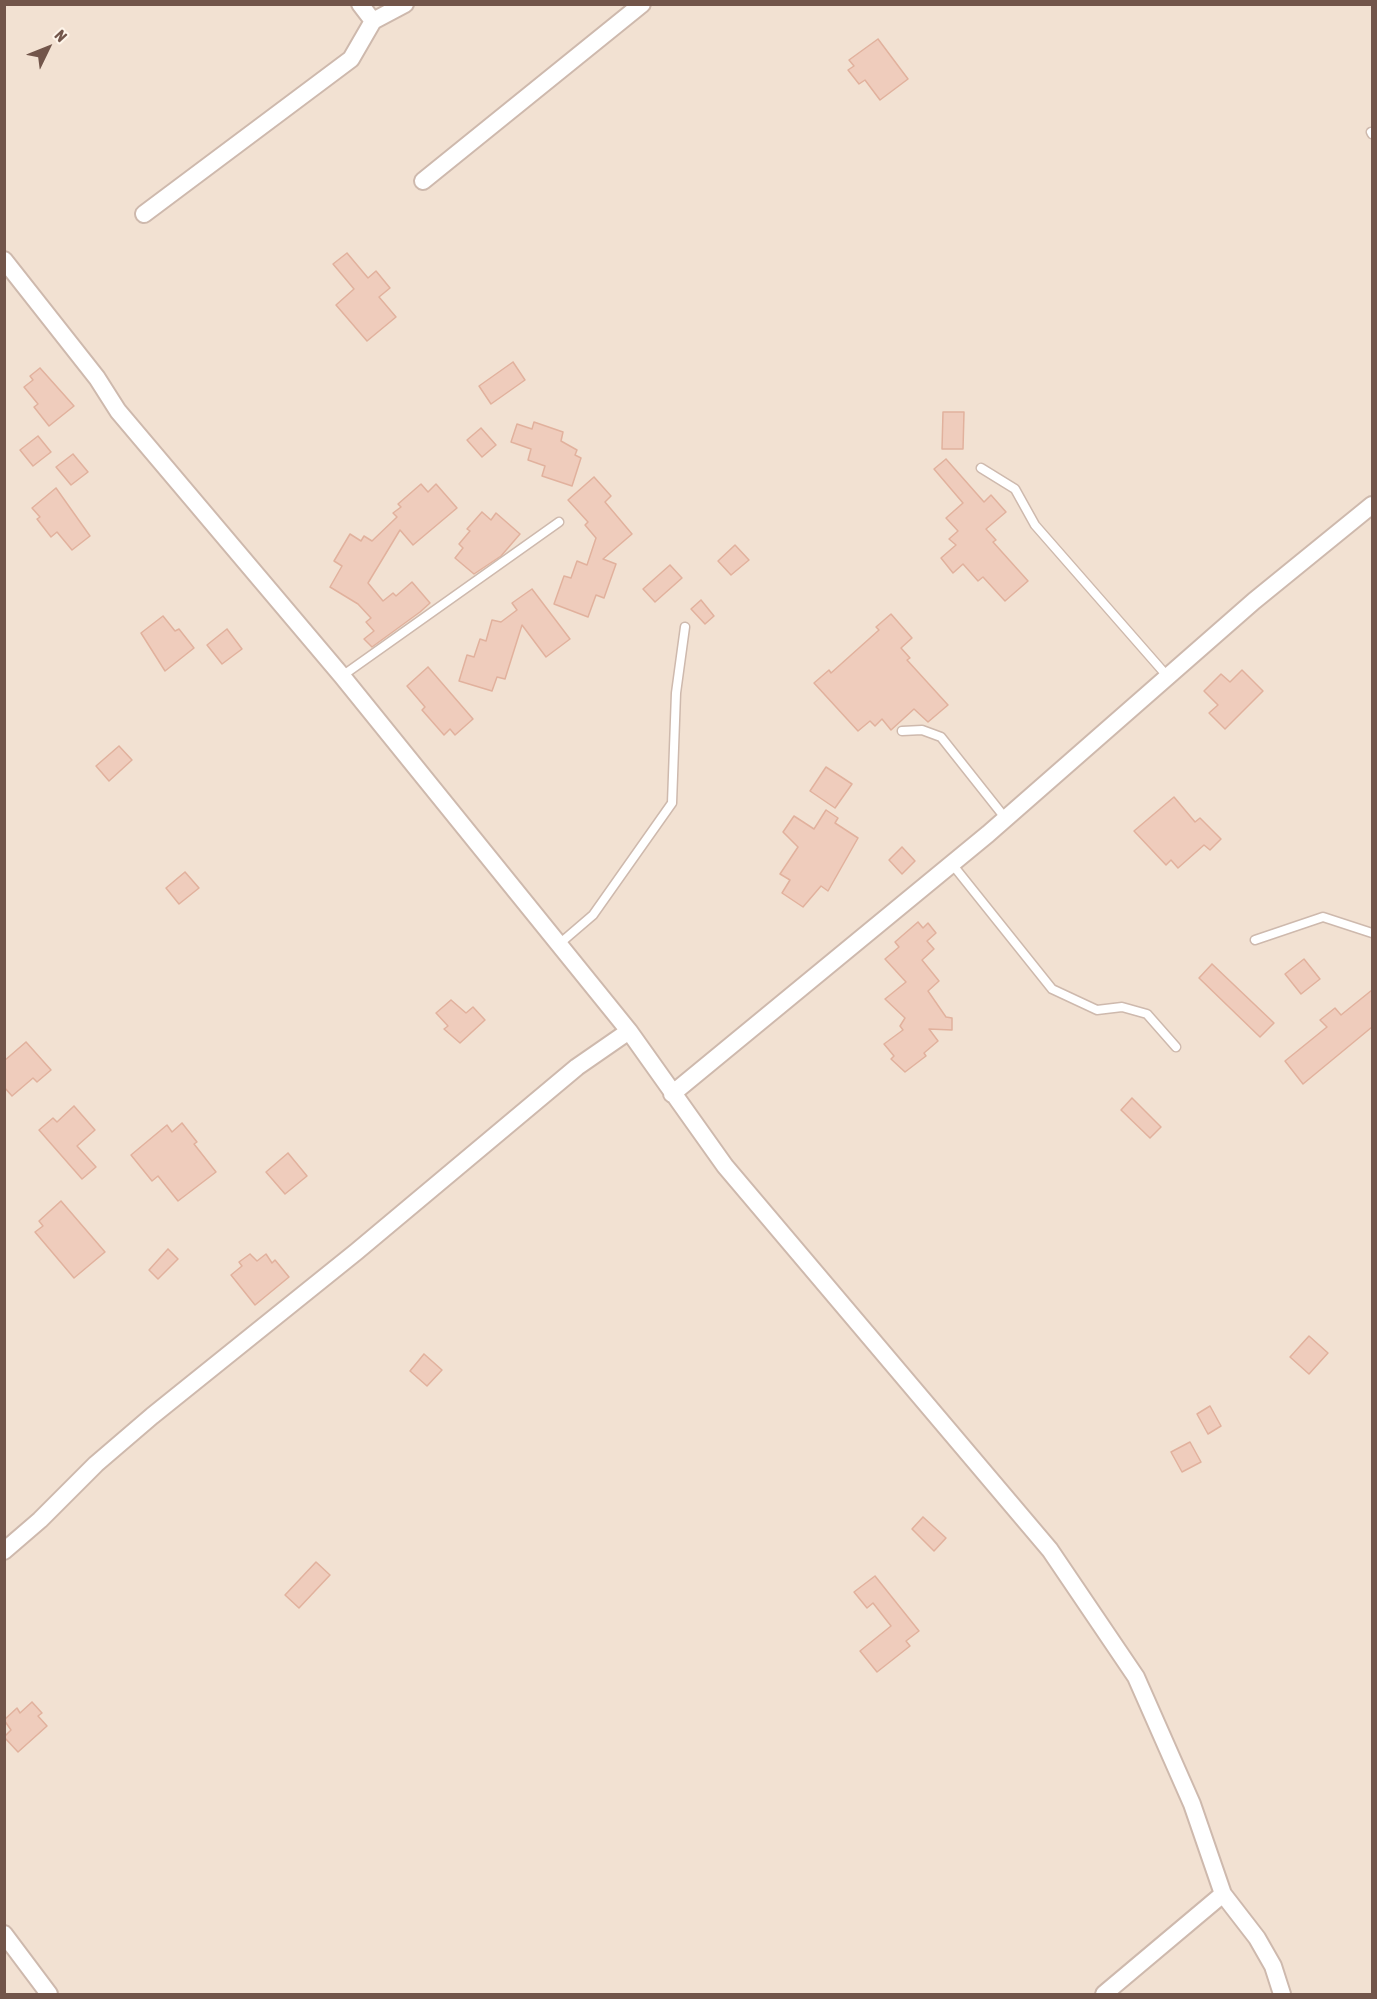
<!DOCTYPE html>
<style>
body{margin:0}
#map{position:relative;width:1377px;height:1999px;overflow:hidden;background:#fbf0e3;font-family:"Asap Condensed",sans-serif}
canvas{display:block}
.frame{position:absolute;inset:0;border:6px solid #72554a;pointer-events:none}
.north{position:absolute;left:18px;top:18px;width:60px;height:60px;-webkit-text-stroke:4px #fef4e9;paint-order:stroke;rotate:47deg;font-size:16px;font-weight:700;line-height:24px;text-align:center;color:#72554a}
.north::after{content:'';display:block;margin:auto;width:21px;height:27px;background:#72554a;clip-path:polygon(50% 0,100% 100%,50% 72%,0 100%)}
</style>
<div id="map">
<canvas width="1377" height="1999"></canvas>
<div class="frame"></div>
<div class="north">N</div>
</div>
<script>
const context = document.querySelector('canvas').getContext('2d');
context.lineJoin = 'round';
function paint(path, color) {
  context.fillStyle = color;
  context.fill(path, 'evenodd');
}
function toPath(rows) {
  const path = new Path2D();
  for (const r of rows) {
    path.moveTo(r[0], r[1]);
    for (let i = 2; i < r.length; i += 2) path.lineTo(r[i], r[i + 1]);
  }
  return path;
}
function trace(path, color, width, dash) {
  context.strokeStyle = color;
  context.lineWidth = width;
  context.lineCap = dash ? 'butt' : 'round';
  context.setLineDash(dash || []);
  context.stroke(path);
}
paint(toPath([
 [5,5,1372,5,1372,1994,5,1994]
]), '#f2e1d2');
const building = toPath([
 [878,39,908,79,880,100,865,80,859,84,848,70,854,66,849,60,878,39],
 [347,253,368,278,376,271,390,288,379,297,396,317,367,341,336,305,354,289,333,264,347,253],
 [513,362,525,380,491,404,479,386,513,362],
 [40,368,74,406,49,426,34,407,38,404,24,387,33,380,30,376,40,368],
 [943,412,964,412,963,449,942,449,943,412],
 [534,422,563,432,561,441,577,450,575,455,581,458,572,486,542,476,545,466,528,460,531,449,511,442,517,424,532,429,534,422],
 [481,428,496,445,482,457,467,440,481,428],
 [38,436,51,452,33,466,20,450,38,436],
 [73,454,88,472,71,485,56,467,73,454],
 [946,459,984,502,991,495,1006,512,986,529,996,540,993,542,1028,581,1005,601,983,577,978,581,963,564,953,573,941,558,956,545,949,539,958,531,946,518,963,503,934,469,946,459],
 [594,477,611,496,605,502,632,534,603,559,616,564,604,598,596,595,588,617,554,604,564,576,571,578,577,561,587,565,596,538,585,525,588,522,568,500,594,477],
 [421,484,428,492,436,484,457,508,413,545,400,530,368,583,383,601,393,593,396,596,412,582,430,603,420,612,372,647,364,639,374,631,366,622,371,618,358,604,330,587,342,566,334,561,350,534,361,541,364,536,372,541,397,517,393,513,401,507,398,504,421,484],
 [56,488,90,536,72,550,57,532,51,537,37,519,40,517,32,508,56,488],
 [482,512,491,520,496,513,520,534,501,556,474,574,455,558,463,548,459,544,470,531,467,529,482,512],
 [735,545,749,560,731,575,718,561,735,545],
 [670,565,682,578,655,602,643,589,670,565],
 [532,589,570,639,546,657,522,625,505,679,497,677,492,691,459,681,467,655,474,657,480,639,486,641,492,620,501,622,517,610,512,603,532,589],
 [701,600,714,616,705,624,691,609,701,600],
 [891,614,912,638,901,648,910,658,907,660,948,705,928,722,914,709,891,730,882,719,875,726,870,721,858,731,814,683,829,670,831,673,879,630,876,627,891,614],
 [163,616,175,631,179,629,194,648,165,671,141,633,163,616],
 [227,629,242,649,222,664,207,645,227,629],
 [428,667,473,719,455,735,450,729,444,735,422,710,425,707,407,686,428,667],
 [1242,670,1263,691,1225,729,1209,713,1218,705,1204,691,1221,674,1230,682,1242,670],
 [119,746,132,760,109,781,96,766,119,746],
 [826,767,852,784,835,808,810,791,826,767],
 [1174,797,1195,822,1200,818,1221,839,1210,850,1204,845,1178,868,1171,860,1166,865,1134,831,1174,797],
 [826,810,838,818,835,823,858,838,828,891,821,886,803,907,782,893,790,880,780,874,798,847,783,832,794,816,814,829,826,810],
 [902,847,915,861,902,874,889,860,902,847],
 [185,872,199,888,179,904,166,888,185,872],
 [918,922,923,928,928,923,936,933,927,941,934,949,922,960,939,981,928,991,946,1017,952,1018,952,1030,929,1029,938,1041,924,1053,926,1056,905,1072,891,1059,894,1056,884,1044,903,1030,900,1026,905,1018,885,999,906,982,885,959,899,947,895,942,918,922],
 [1304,959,1320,979,1301,994,1285,974,1304,959],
 [1212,964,1274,1023,1260,1037,1199,978,1212,964],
 [1372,990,1372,1027,1303,1084,1285,1061,1327,1027,1320,1020,1335,1008,1341,1015,1372,990],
 [451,1000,466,1013,473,1007,485,1020,460,1043,444,1029,448,1026,436,1013,451,1000],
 [26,1042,51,1070,37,1082,33,1078,12,1096,4,1087,4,1061,26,1042],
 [1132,1098,1161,1127,1150,1138,1121,1110,1132,1098],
 [74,1106,95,1130,77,1146,96,1167,82,1179,39,1130,53,1118,57,1122,74,1106],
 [182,1123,197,1142,194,1144,216,1172,178,1201,158,1176,152,1181,131,1155,167,1125,172,1132,182,1123],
 [288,1153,307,1176,285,1194,266,1172,288,1153],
 [61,1201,105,1252,74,1278,35,1232,43,1226,39,1221,61,1201],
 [168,1249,178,1259,158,1279,149,1270,168,1249],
 [250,1254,257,1261,266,1254,272,1263,275,1260,289,1277,255,1305,231,1275,242,1266,239,1262,250,1254],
 [1309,1336,1328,1353,1309,1374,1290,1357,1309,1336],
 [424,1354,442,1370,427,1386,410,1371,424,1354],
 [1210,1406,1221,1426,1208,1434,1197,1414,1210,1406],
 [1190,1442,1201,1462,1182,1472,1171,1452,1190,1442],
 [923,1517,946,1538,934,1551,912,1529,923,1517],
 [316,1562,330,1575,299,1608,285,1595,316,1562],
 [875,1576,919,1631,906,1641,910,1646,877,1672,860,1651,891,1626,873,1603,867,1608,854,1592,875,1576],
 [32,1702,42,1713,38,1716,47,1726,18,1752,4,1737,11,1730,4,1720,17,1708,20,1713,32,1702]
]);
paint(building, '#efccbc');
trace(building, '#e1b19d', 1.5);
const lane = toPath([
 [1371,132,1372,134],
 [981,468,1015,489,1035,525,1168,677],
 [342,676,559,522],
 [902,731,922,730,941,737,1006,819],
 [952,864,1052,989,1097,1010,1122,1007,1147,1014,1176,1047],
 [1255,940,1323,917,1372,933],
 [558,945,593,915,672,803,676,693,685,627]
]);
const street = toPath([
 [373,21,405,4],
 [423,181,642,4],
 [144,214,351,59,373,21,360,4],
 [4,260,97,378,118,411,342,676,629,1031,725,1166,1050,1550,1136,1677,1192,1804,1223,1894,1257,1938,1273,1966,1282,1994],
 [672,1094,988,834,1254,601,1372,505],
 [4,1551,40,1520,96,1464,152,1416,356,1252,577,1067,629,1031],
 [4,1934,49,1994],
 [1104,1994,1223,1894]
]);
trace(lane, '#ceb9ad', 11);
trace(street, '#ceb9ad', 20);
trace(lane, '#fff', 8);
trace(street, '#fff', 16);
</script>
